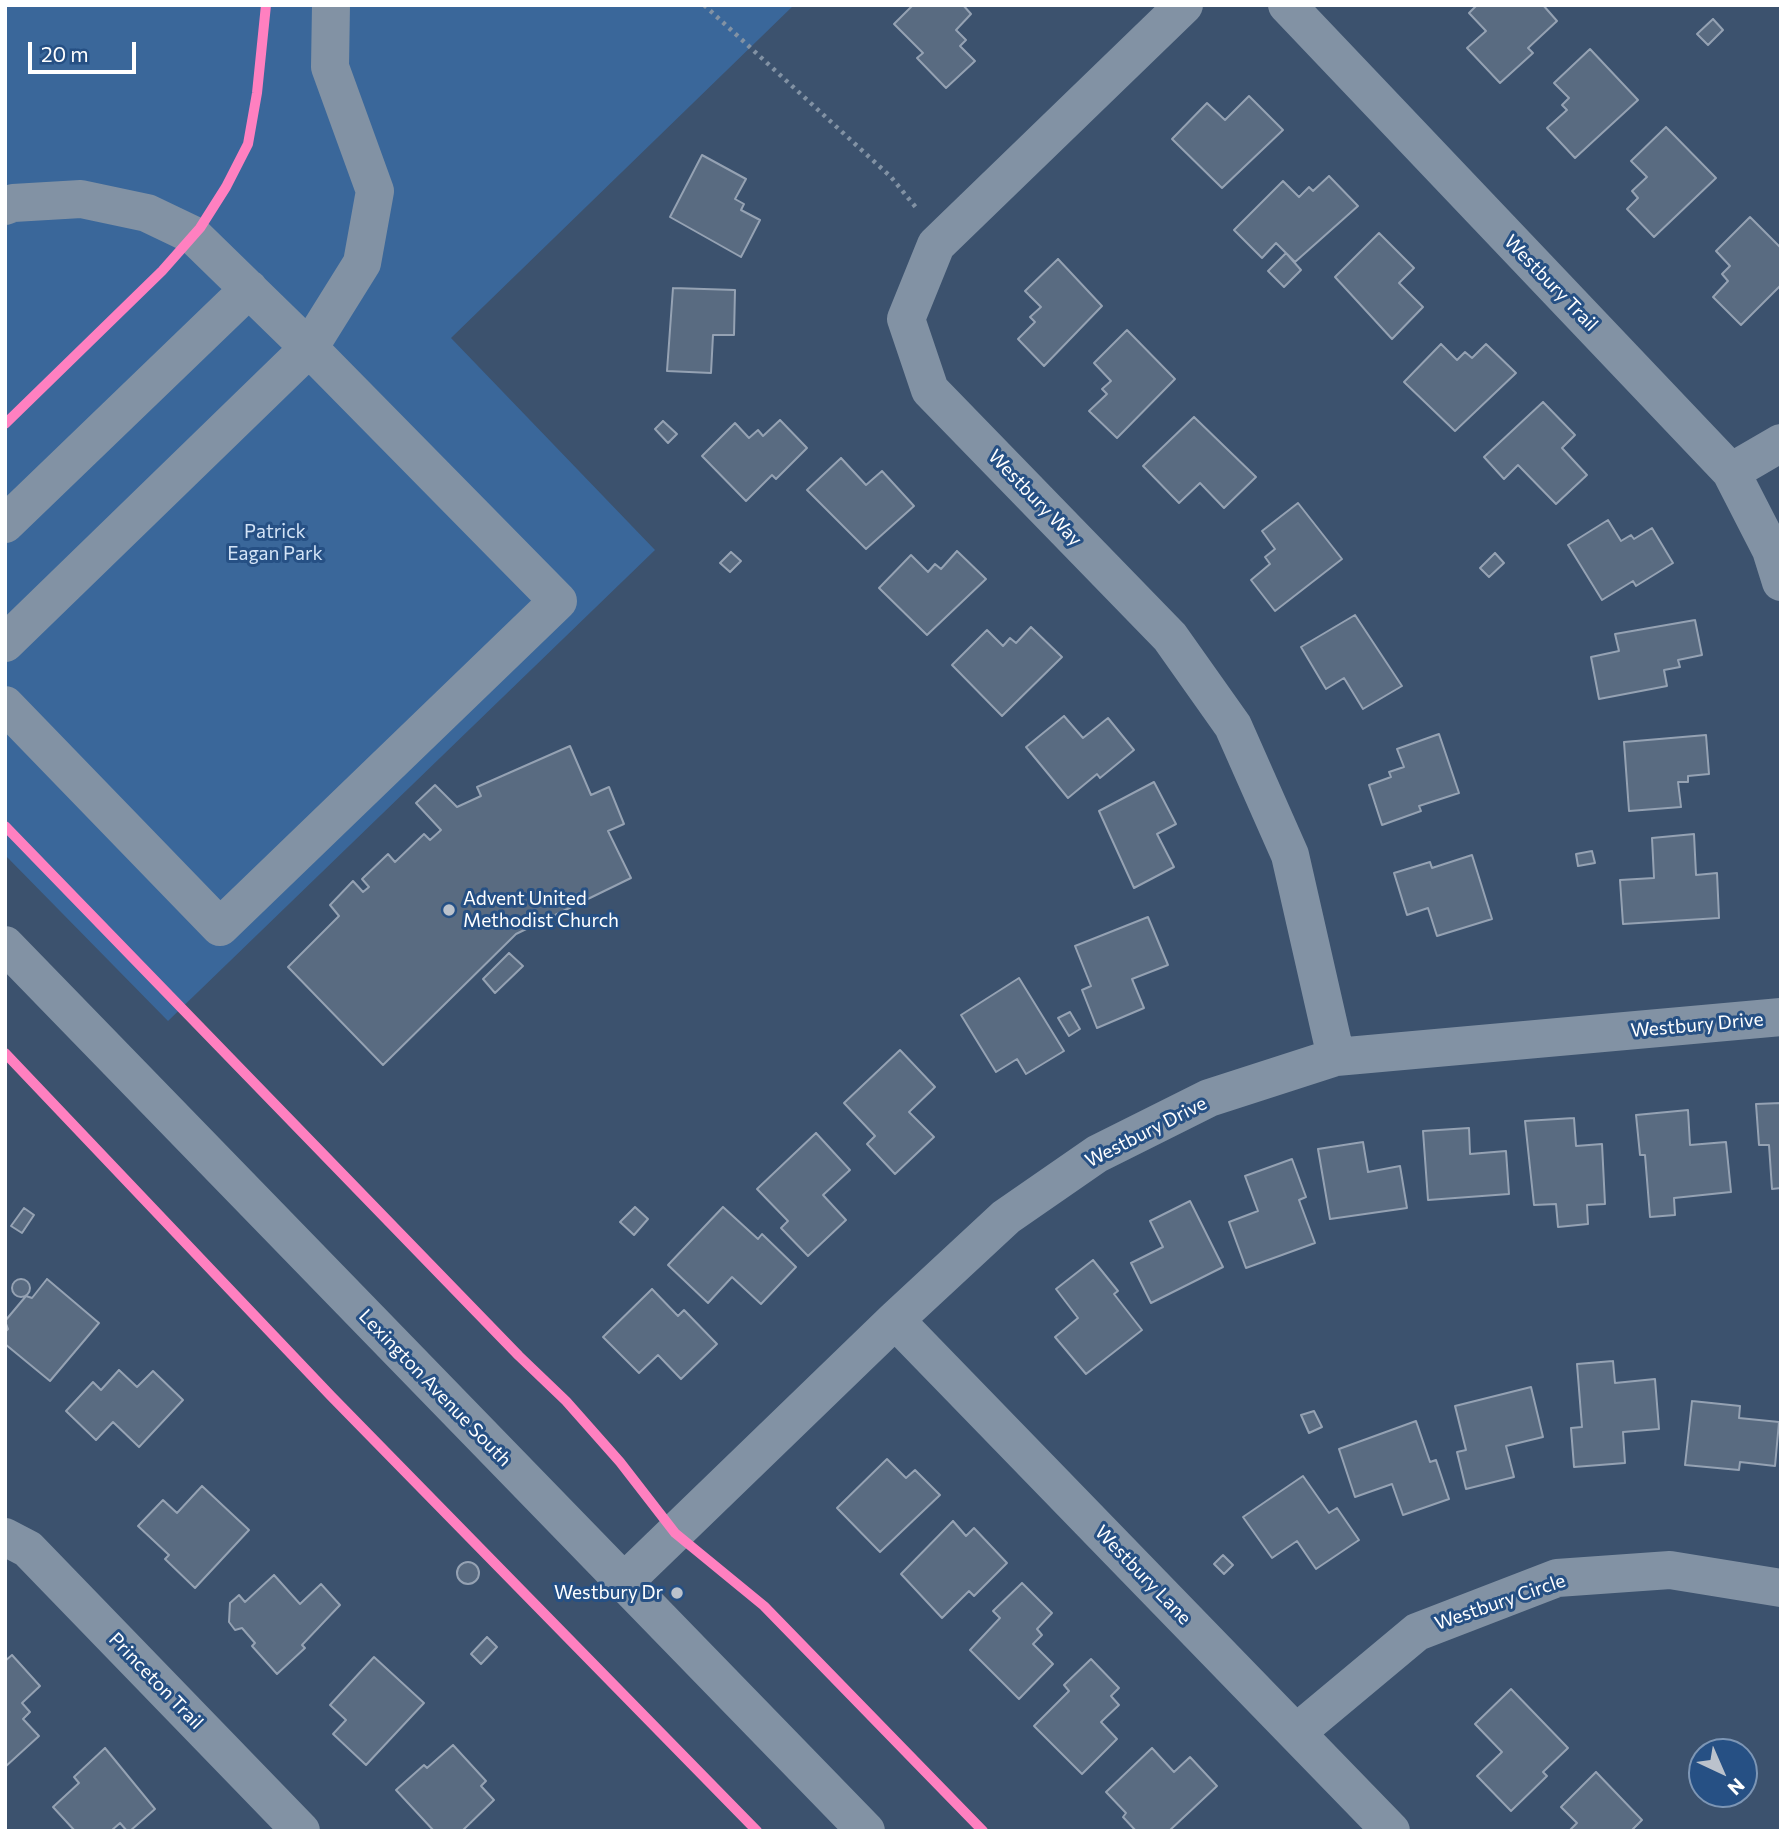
<!DOCTYPE html>
<style>
body{margin:0}
#map{position:relative;width:1786px;height:1836px;overflow:hidden;background:#3c526e;font-family:Commissioner,sans-serif}
canvas{display:block}
.frame{position:absolute;inset:0;border:7px solid #fff;pointer-events:none}
.north{position:absolute;left:1688px;top:1738px;width:70px;height:70px;box-sizing:border-box;background:#265084;border:2px solid #7d96b5;border-radius:50%;rotate:136deg;font-size:19px;font-weight:700;line-height:28px;text-align:center;color:#fff}
.north::after{content:'';display:block;margin:auto;width:24px;height:32px;background:#bbc2cc;clip-path:polygon(50% 0,100% 100%,50% 72%,0 100%)}
.scale{position:absolute;left:28px;top:42px;width:108px;height:32px;box-sizing:border-box;border:4px solid #fff;border-top:0;padding-left:9px;font-size:21px;line-height:24px;white-space:nowrap;color:#fff;-webkit-text-stroke:5px #265084;paint-order:stroke}
</style>
<div id="map">
<canvas width="1786" height="1836"></canvas>
<div class="frame"></div>
<div class="north">N</div>
<div class="scale">20 m</div>
</div>
<script>
const context = document.querySelector('canvas').getContext('2d');
context.lineJoin = 'round';
function paint(path, color) {
  context.fillStyle = color;
  context.fill(path, 'evenodd');
}
function toPath(rows) {
  const path = new Path2D();
  for (const r of rows) {
    if (r.length === 3) {
      path.moveTo(r[0] + r[2], r[1]);
      path.arc(r[0], r[1], r[2], 0, 2 * Math.PI);
      continue;
    }
    path.moveTo(r[0], r[1]);
    for (let i = 2; i < r.length; i += 2) path.lineTo(r[i], r[i + 1]);
  }
  return path;
}
function trace(path, color, width, dash) {
  context.strokeStyle = color;
  context.lineWidth = width;
  context.lineCap = dash ? 'butt' : 'round';
  context.setLineDash(dash || []);
  context.stroke(path);
}
function write(font, color, halo, rows, align = 'center') {
  context.font = font + ' Commissioner,sans-serif';
  context.lineWidth = 6;
  context.setLineDash([]);
  context.textBaseline = 'middle';
  context.strokeStyle = halo;
  context.fillStyle = color;
  for (const [text, x, y, turn = 0] of rows) {
    context.save();
    context.translate(x, y);
    context.rotate((+turn || 0) * Math.PI / 180);
    context.textAlign = isNaN(turn) ? turn : align;
    if (halo) context.strokeText(text, 0, 0);
    context.fillText(text, 0, 0);
    context.restore();
  }
}
paint(toPath([
 [5,5,794,5,451,338,655,550,168,1021,5,855]
]), '#3a679a');
const building = toPath([
 [913,5,963,5,971,14,956,30,966,40,960,46,975,61,946,88,917,58,923,53,894,24,913,5],
 [1477,5,1543,5,1557,21,1528,48,1533,53,1500,83,1467,48,1486,31,1469,13,1477,5],
 [1713,19,1723,30,1708,45,1697,34,1713,19],
 [1590,49,1638,100,1575,158,1547,128,1567,110,1562,105,1569,98,1554,83,1590,49],
 [1249,96,1283,130,1222,188,1172,139,1207,103,1225,120,1249,96],
 [1666,127,1716,178,1654,237,1627,209,1638,198,1632,191,1647,177,1631,161,1666,127],
 [702,155,746,179,735,199,744,204,741,210,760,220,741,257,670,217,702,155],
 [1329,176,1358,206,1295,262,1276,243,1262,258,1234,230,1283,181,1299,197,1309,187,1313,191,1329,176],
 [1750,217,1781,248,1781,285,1741,325,1713,297,1728,281,1722,274,1730,266,1716,251,1750,217],
 [1379,233,1414,268,1399,283,1423,307,1392,339,1335,277,1379,233],
 [1286,253,1301,270,1284,287,1268,271,1286,253],
 [1058,259,1102,306,1044,366,1018,339,1035,322,1030,317,1041,307,1025,291,1058,259],
 [673,288,735,290,734,335,713,335,711,373,667,371,673,288],
 [1127,330,1175,379,1117,438,1089,411,1107,394,1102,389,1111,381,1094,363,1127,330],
 [1441,344,1457,360,1465,352,1472,358,1486,344,1516,373,1455,431,1404,382,1441,344],
 [1543,402,1575,435,1562,448,1587,475,1556,504,1518,465,1504,479,1484,457,1543,402],
 [1194,417,1256,477,1224,508,1200,483,1179,503,1143,466,1194,417],
 [780,420,807,448,776,479,772,475,746,501,702,456,735,423,749,438,758,430,763,436,780,420],
 [663,421,677,434,668,443,655,429,663,421],
 [841,458,866,485,882,471,914,506,866,549,807,490,841,458],
 [1298,503,1342,559,1275,611,1251,580,1270,564,1265,557,1275,549,1262,531,1298,503],
 [1608,520,1621,541,1631,535,1634,539,1652,528,1673,563,1636,586,1633,581,1602,600,1568,545,1608,520],
 [957,551,986,579,927,635,879,588,911,555,928,572,935,564,941,569,957,551],
 [731,552,741,561,730,572,720,563,731,552],
 [1495,553,1504,563,1489,577,1480,568,1495,553],
 [1355,615,1402,686,1363,709,1344,678,1326,689,1301,647,1355,615],
 [1695,620,1702,655,1678,660,1680,667,1664,670,1667,686,1599,699,1591,657,1619,651,1615,634,1695,620],
 [1031,627,1062,657,1002,716,952,665,987,630,1003,646,1010,638,1016,643,1031,627],
 [1064,716,1083,738,1108,718,1134,750,1100,778,1097,774,1068,798,1026,747,1064,716],
 [1439,734,1459,793,1419,806,1421,811,1382,825,1369,785,1391,777,1389,772,1404,767,1397,749,1439,734],
 [1706,735,1709,774,1688,776,1688,782,1678,782,1681,807,1629,811,1624,742,1706,735],
 [570,746,591,795,609,787,624,824,608,831,631,878,516,934,383,1065,288,967,339,916,330,905,353,881,363,892,369,887,362,879,388,854,395,862,424,834,430,840,441,830,416,803,435,785,457,807,481,796,477,787,570,746],
 [1154,782,1176,824,1157,834,1174,867,1134,888,1099,811,1154,782],
 [1694,834,1696,875,1717,873,1719,918,1623,924,1620,880,1654,878,1652,838,1694,834],
 [1592,851,1595,863,1578,866,1576,854,1592,851],
 [1472,855,1492,919,1437,936,1428,908,1407,915,1394,873,1430,862,1432,868,1472,855],
 [1148,917,1168,965,1132,979,1144,1008,1097,1028,1082,990,1091,986,1075,946,1148,917],
 [509,953,523,966,495,993,483,979,509,953],
 [1019,978,1064,1051,1026,1074,1017,1059,996,1072,961,1015,1019,978],
 [1070,1012,1080,1029,1069,1036,1058,1018,1070,1012],
 [900,1050,935,1087,909,1112,934,1137,895,1174,867,1144,875,1136,844,1103,900,1050],
 [1781,1103,1781,1188,1772,1189,1769,1145,1759,1145,1756,1104,1781,1103],
 [1688,1110,1690,1145,1726,1142,1731,1192,1674,1198,1675,1215,1650,1217,1645,1155,1640,1155,1636,1115,1688,1110],
 [1574,1118,1576,1146,1602,1144,1605,1204,1587,1205,1588,1224,1558,1227,1556,1204,1534,1205,1525,1121,1574,1118],
 [1469,1128,1470,1154,1506,1151,1509,1194,1428,1200,1423,1131,1469,1128],
 [816,1133,850,1170,823,1195,846,1220,808,1256,781,1228,788,1221,757,1189,816,1133],
 [1363,1142,1368,1172,1400,1166,1407,1208,1330,1219,1318,1149,1363,1142],
 [1292,1159,1306,1197,1299,1200,1315,1243,1246,1268,1229,1222,1258,1211,1245,1176,1292,1159],
 [1190,1201,1223,1267,1151,1303,1131,1263,1163,1247,1150,1221,1190,1201],
 [635,1207,648,1219,634,1235,620,1222,635,1207],
 [723,1207,758,1239,762,1234,796,1267,761,1304,732,1277,708,1303,668,1265,723,1207],
 [24,1208,34,1215,22,1233,11,1226,24,1208],
 [1093,1260,1118,1291,1114,1294,1142,1330,1086,1374,1055,1337,1078,1318,1056,1289,1093,1260],
 [47,1279,99,1323,50,1381,5,1344,5,1332,8,1329,5,1321,26,1296,32,1298,47,1279],
 [21,1288,9],
 [652,1289,678,1316,684,1310,717,1344,681,1379,658,1355,639,1373,603,1337,652,1289],
 [1613,1361,1615,1383,1655,1379,1659,1429,1623,1432,1625,1463,1574,1467,1571,1428,1582,1427,1577,1364,1613,1361],
 [119,1370,137,1387,153,1371,183,1400,139,1447,113,1422,96,1440,66,1411,93,1382,101,1390,119,1370],
 [1531,1387,1543,1437,1506,1446,1514,1477,1466,1489,1457,1452,1466,1450,1455,1406,1531,1387],
 [1692,1401,1740,1406,1739,1418,1779,1422,1775,1466,1740,1462,1739,1470,1685,1465,1692,1401],
 [1314,1411,1322,1427,1309,1433,1301,1415,1314,1411],
 [1416,1421,1430,1462,1436,1460,1449,1499,1403,1515,1392,1484,1355,1497,1339,1449,1416,1421],
 [887,1459,906,1478,915,1470,940,1495,880,1552,837,1508,887,1459],
 [1303,1476,1329,1513,1337,1508,1359,1540,1316,1569,1297,1541,1272,1558,1243,1517,1303,1476],
 [202,1486,249,1530,195,1588,165,1559,169,1555,138,1526,163,1500,177,1513,202,1486],
 [953,1521,966,1536,974,1528,1007,1563,974,1596,969,1591,942,1618,901,1574,953,1521],
 [1223,1555,1233,1565,1224,1574,1214,1564,1223,1555],
 [468,1573,11],
 [274,1575,300,1604,321,1584,340,1605,302,1645,305,1648,277,1674,252,1646,255,1643,242,1628,235,1630,229,1622,230,1603,239,1595,245,1602,274,1575],
 [1022,1583,1052,1613,1037,1629,1042,1635,1033,1644,1053,1664,1019,1699,970,1650,1000,1618,993,1611,1022,1583],
 [487,1637,497,1647,481,1664,471,1654,487,1637],
 [12,1655,40,1686,22,1703,30,1712,23,1719,39,1736,5,1767,5,1661,12,1655],
 [374,1657,424,1703,366,1765,333,1734,346,1720,330,1705,374,1657],
 [1091,1659,1119,1688,1111,1696,1119,1705,1101,1722,1117,1739,1082,1774,1034,1726,1069,1691,1064,1685,1091,1659],
 [1511,1689,1568,1748,1543,1772,1547,1776,1511,1811,1477,1776,1502,1752,1475,1724,1511,1689],
 [453,1745,486,1781,481,1786,494,1800,462,1831,434,1831,396,1790,424,1765,427,1768,453,1745],
 [105,1748,155,1809,130,1831,127,1831,120,1823,111,1831,75,1831,53,1807,79,1783,74,1777,105,1748],
 [1152,1748,1174,1772,1190,1757,1217,1786,1169,1831,1136,1831,1123,1817,1126,1813,1106,1792,1152,1748],
 [1596,1772,1642,1820,1631,1831,1569,1831,1577,1823,1561,1807,1596,1772]
]);
paint(building, '#596b81');
trace(building, '#95a2b3', 2);
trace(toPath([
 [704,5,891,177,918,210]
]), '#8292a4', 4.5, [3.5, 5]);
trace(toPath([
 [1184,5,936,245,906,319,930,390,1170,637,1233,726,1290,855,1336,1057],
 [1287,5,1731,472,1771,550,1781,582],
 [5,206,13,203,81,199,147,213,193,235,309,348,362,263,375,191,330,67,331,5],
 [1731,472,1781,443],
 [5,524,249,289],
 [5,643,309,348,558,601,220,927,5,705],
 [5,945,866,1831],
 [895,1320,1391,1831],
 [5,1537,28,1549,301,1831],
 [624,1582,895,1320,1006,1217,1097,1154,1209,1098,1336,1057,1781,1017],
 [1296,1733,1417,1632,1557,1578,1670,1570,1781,1588]
]), '#8292a4', 38);
trace(toPath([
 [5,424,162,271,200,228,226,187,248,144,257,93,266,5],
 [5,826,519,1356,566,1401,620,1462,675,1533,764,1606,983,1831],
 [5,1053,331,1396,757,1831]
]), '#ff80c0', 10);
for (const [x, y, r, color] of [
 [449,910,7,"#bbc2cc"],
 [677,1593,7,"#bbc2cc"]
]) {
  const dot = new Path2D();
  dot.arc(x, y, r, 0, 2 * Math.PI);
  context.fillStyle = color;
  context.fill(dot);
  trace(dot, '#265084', 2.5);
}
write('19px', '#fff', '#265084', [
 ["Westbury Trail",1551,283,46],
 ["Westbury Way",1035,498,46],
 ["Westbury Drive",1697,1025,-5],
 ["Westbury Drive",1146,1132,-27],
 ["Lexington Avenue South",435,1388,46],
 ["Westbury Lane",1143,1575,46],
 ["Westbury Circle",1500,1602,-19],
 ["Princeton Trail",156,1681,46]
]);
write('19px', '#d3e3f6', '#265084', [
 ["Patrick",275,532],
 ["Eagan Park",275,554]
]);
write('19px', '#fff', '#265084', [
 ["Advent United",463,899],
 ["Methodist Church",463,921],
 ["Westbury Dr",663,1593,"right"]
], 'left');
</script>
